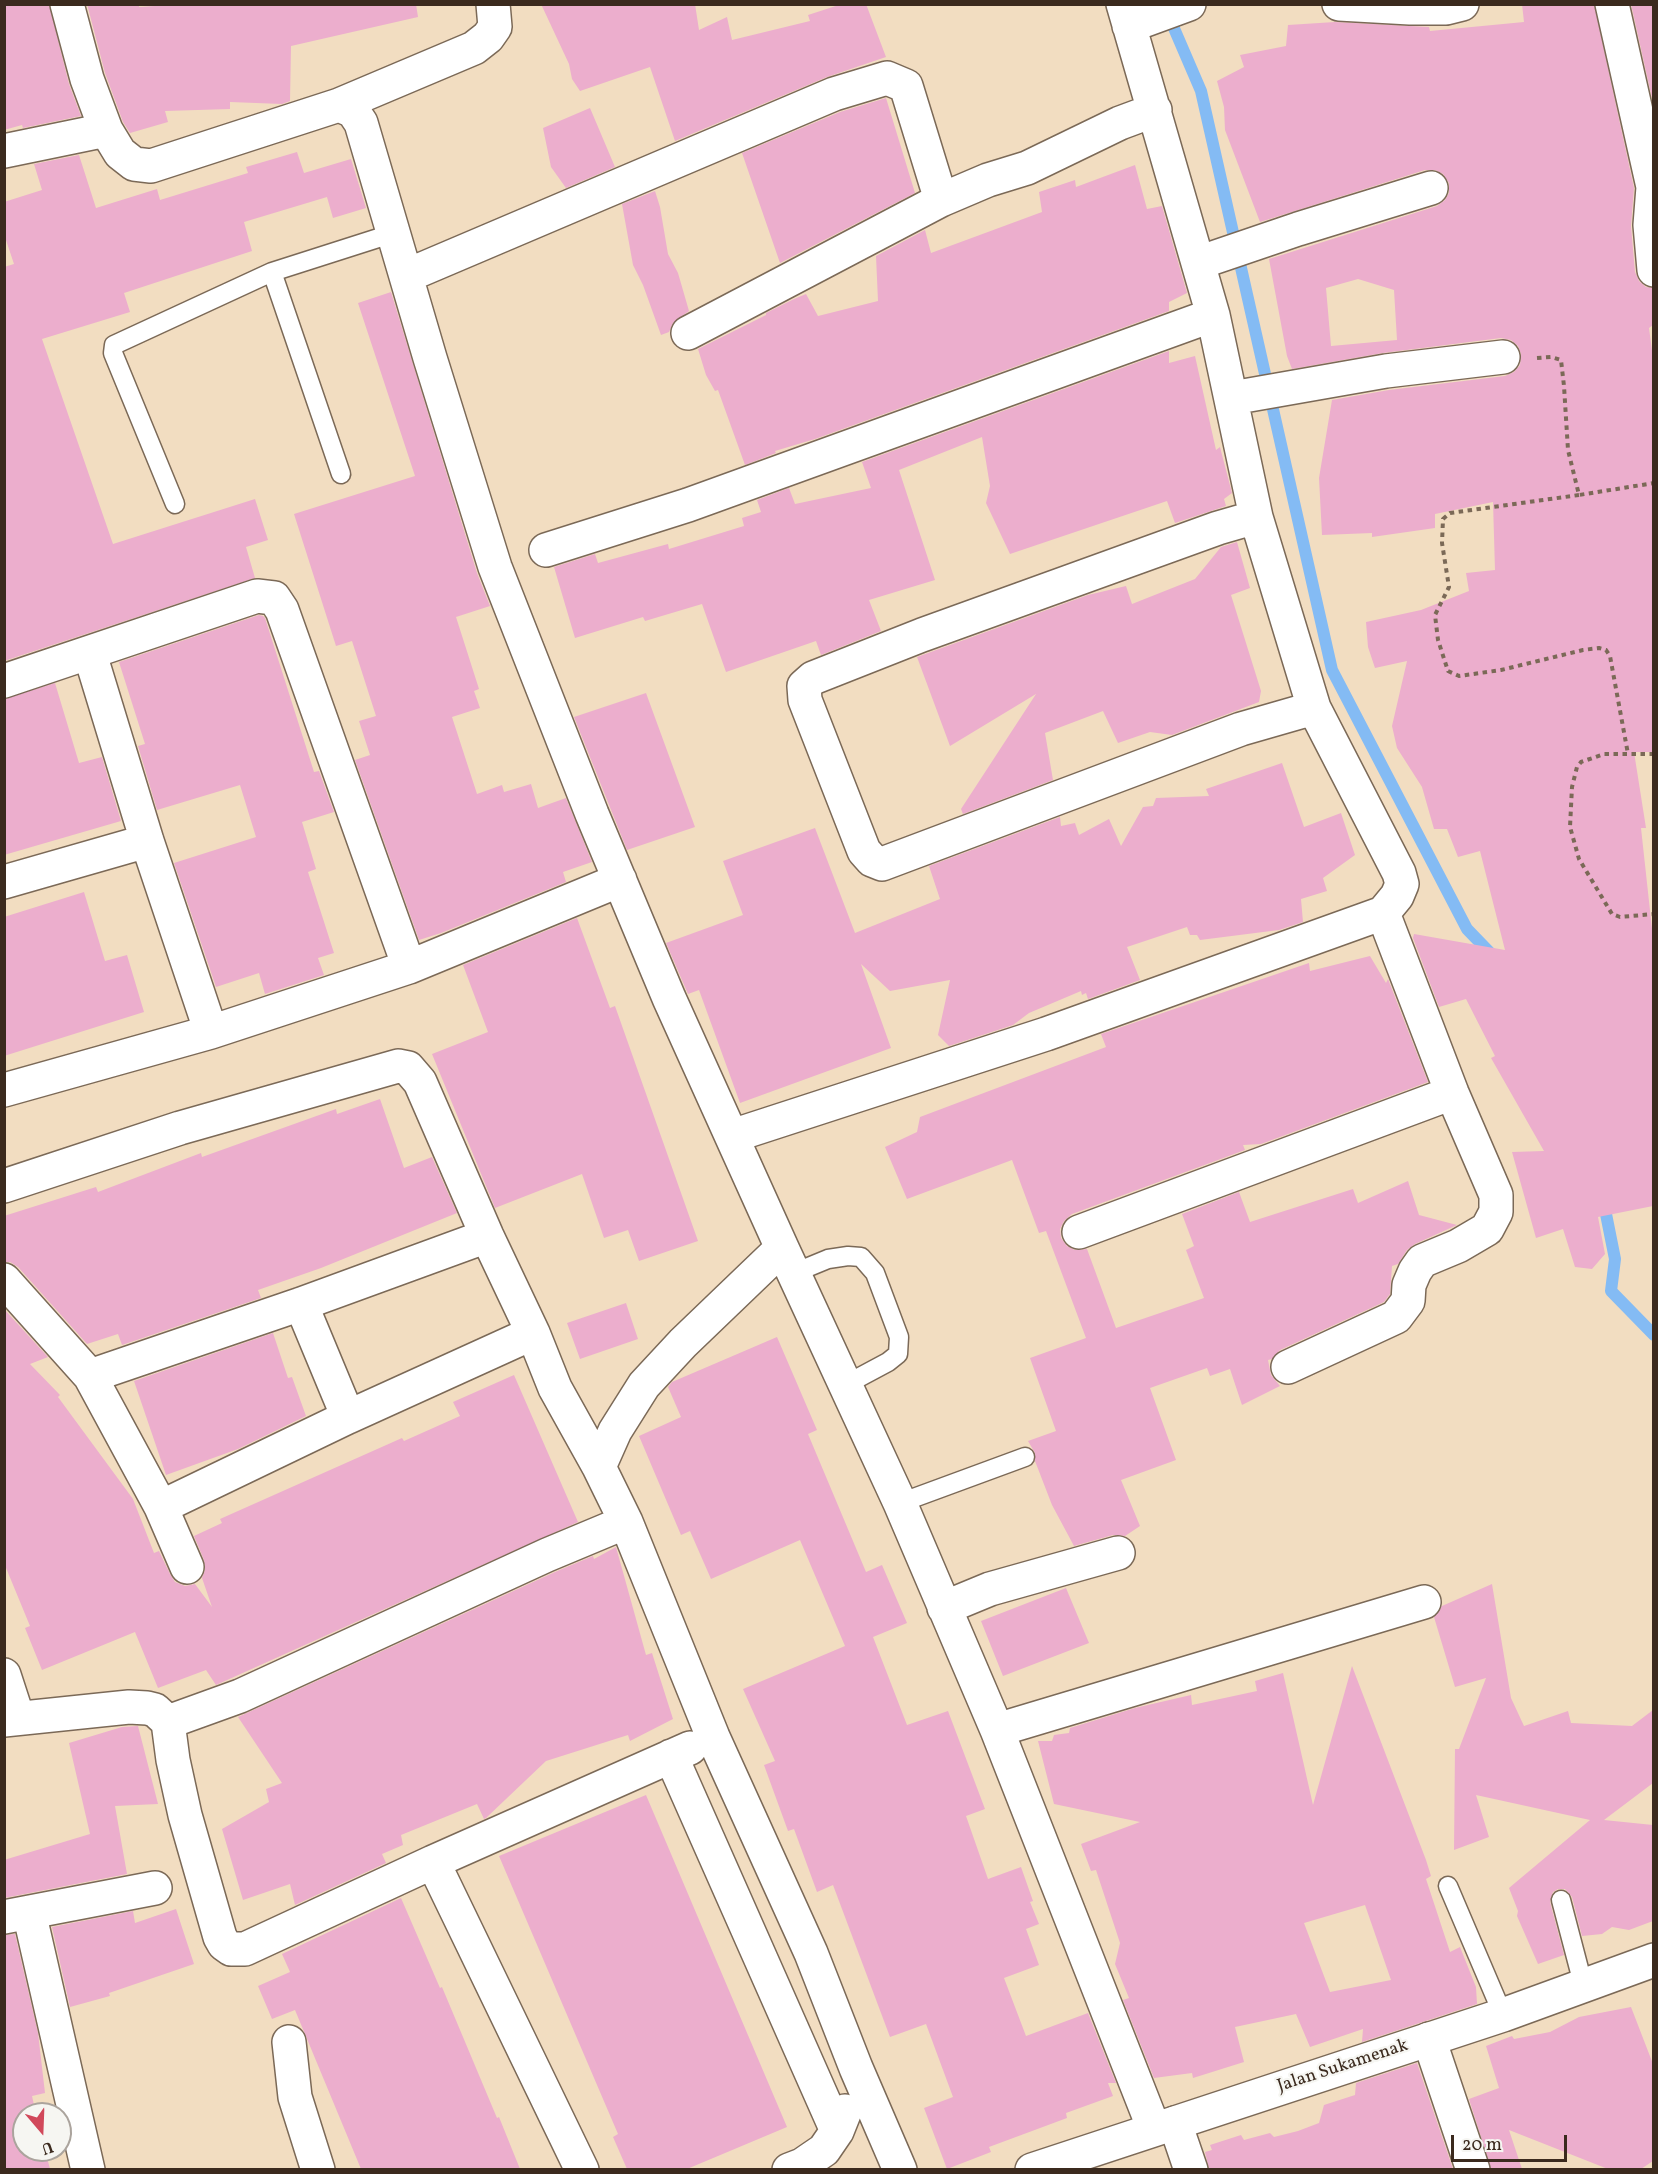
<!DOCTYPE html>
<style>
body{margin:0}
#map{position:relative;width:1658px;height:2174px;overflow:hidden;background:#f2ddc1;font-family:Vollkorn,serif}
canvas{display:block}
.frame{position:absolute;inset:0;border:6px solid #3b2a1e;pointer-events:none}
.north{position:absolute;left:12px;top:2102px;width:60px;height:60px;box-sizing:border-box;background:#f6f6f2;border:2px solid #aba49d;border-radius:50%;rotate:161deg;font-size:16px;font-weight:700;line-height:24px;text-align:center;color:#3b2a1e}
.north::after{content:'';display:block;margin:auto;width:21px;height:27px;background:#d1495b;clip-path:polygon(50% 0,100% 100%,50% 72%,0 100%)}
.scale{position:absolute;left:1451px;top:2135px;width:116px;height:27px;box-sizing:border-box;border:3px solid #3b2a1e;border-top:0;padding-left:8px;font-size:18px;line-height:21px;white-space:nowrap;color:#3b2a1e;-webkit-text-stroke:4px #f6f6f2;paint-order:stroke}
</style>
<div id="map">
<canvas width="1658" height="2174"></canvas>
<div class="frame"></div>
<div class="north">U</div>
<div class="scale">20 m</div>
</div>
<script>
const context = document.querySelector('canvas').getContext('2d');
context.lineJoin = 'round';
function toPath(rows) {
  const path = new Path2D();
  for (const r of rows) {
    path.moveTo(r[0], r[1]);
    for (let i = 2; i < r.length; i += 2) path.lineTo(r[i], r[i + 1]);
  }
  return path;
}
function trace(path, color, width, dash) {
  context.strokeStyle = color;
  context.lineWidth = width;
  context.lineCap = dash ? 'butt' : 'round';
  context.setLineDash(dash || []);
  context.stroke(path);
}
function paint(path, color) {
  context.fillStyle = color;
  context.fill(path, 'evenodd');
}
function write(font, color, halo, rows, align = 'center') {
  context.font = font + ' Vollkorn,serif';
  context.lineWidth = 4.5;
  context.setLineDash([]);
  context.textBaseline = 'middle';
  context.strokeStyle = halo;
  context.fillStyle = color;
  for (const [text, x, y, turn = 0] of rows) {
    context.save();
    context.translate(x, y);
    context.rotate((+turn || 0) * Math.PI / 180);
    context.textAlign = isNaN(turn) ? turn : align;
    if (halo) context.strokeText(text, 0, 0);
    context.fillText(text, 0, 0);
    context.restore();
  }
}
trace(toPath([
 [1167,12,1201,91,1332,670,1467,929,1495,958],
 [1603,1199,1615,1259,1611,1291,1654,1335]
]), '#84bbf4', 12);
paint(toPath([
 [4,4,49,4,69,84,81,116,23,128,22,125,4,130],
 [87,4,139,4,139,7,185,4,416,4,418,17,291,46,290,101,282,104,230,102,230,109,165,111,168,122,130,133,123,122,105,73],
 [541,4,695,4,699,30,727,17,732,40,810,21,808,15,842,4,866,4,886,57,827,77,675,141,650,67,580,91,572,79,569,64],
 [1522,4,1594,4,1634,188,1631,226,1635,272,1639,281,1646,287,1653,288,1653,325,1649,328,1653,358,1653,752,1634,752,1646,828,1641,828,1653,938,1653,1206,1598,1217,1605,1254,1592,1269,1575,1267,1563,1229,1536,1238,1512,1152,1544,1151,1491,1058,1495,1056,1466,999,1439,1007,1413,938,1414,934,1505,950,1480,851,1458,857,1447,829,1434,829,1422,787,1397,748,1392,726,1407,661,1375,668,1368,647,1366,622,1421,610,1469,591,1466,573,1495,570,1493,502,1435,514,1435,528,1372,537,1372,533,1322,535,1319,478,1332,400,1389,390,1505,376,1514,372,1520,365,1521,354,1518,346,1511,340,1501,338,1383,353,1292,369,1287,356,1269,259,1437,206,1445,200,1449,193,1449,183,1443,174,1435,170,1425,170,1260,222,1225,130,1224,107,1217,81,1244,67,1240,55,1286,46,1288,25,1335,22,1429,27,1430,31,1524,22],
 [1358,279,1394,290,1397,340,1331,346,1326,288],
 [1631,4,1653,4,1653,103],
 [886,98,915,193,780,263,742,153,840,112],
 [590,108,615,167,566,188,551,167,543,128],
 [297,152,304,173,351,159,366,208,333,218,327,197,244,222,252,251,124,293,130,312,42,339,113,544,255,499,268,540,246,547,255,578,4,661,4,267,14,264,4,234,4,202,42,190,34,164,79,155,96,208,157,189,160,200,248,173,246,167],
 [1135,165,1147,209,1162,206,1187,293,1169,302,1169,311,815,439,775,451,776,453,745,465,718,390,715,391,706,375,698,349,766,315,766,313,794,299,806,294,818,316,878,301,876,256,925,230,931,253,1042,212,1039,192,1075,180,1076,187],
 [655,191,660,207,668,254,678,273,689,311,673,323,669,332,661,335,643,285,633,265,622,204],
 [391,292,477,573,490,606,456,617,479,689,474,691,480,708,452,717,477,794,502,785,504,792,531,784,538,808,566,798,592,862,563,872,566,882,441,933,419,940,355,760,370,755,359,721,376,716,352,641,336,646,294,514,415,476,358,303],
 [1169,351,1169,363,1195,356,1216,450,1220,447,1232,493,1224,499,1226,506,1175,523,1167,501,1010,554,986,503,990,486,982,437,899,470,935,580,869,600,881,631,821,655,816,641,726,672,702,604,645,621,643,617,575,638,554,567,595,554,598,563,668,544,669,549,744,526,742,518,761,512,757,500,789,488,795,504,871,488,862,462],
 [1237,542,1250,588,1231,595,1261,691,1259,702,1172,735,1150,732,1118,743,1103,711,1045,733,1053,780,963,814,961,809,1036,694,950,746,917,657,1088,595,1126,586,1132,604,1195,579,1221,547],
 [259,615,263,616,265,618,314,772,319,771,334,812,302,822,316,869,308,872,334,953,318,958,324,975,265,994,259,973,216,987,174,863,256,837,240,785,157,810,138,746,145,744,119,662],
 [55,683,79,763,102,757,121,821,4,855,4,699],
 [646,693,695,827,627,850,574,717],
 [1282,763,1304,827,1341,813,1355,855,1323,878,1327,891,1301,899,1303,922,1279,930,1200,940,1197,935,1190,935,1187,927,1127,947,1140,980,1088,999,1086,993,1082,995,1081,991,1029,1013,1013,1025,949,1046,938,1035,950,980,890,991,861,964,891,1048,740,1103,699,990,688,994,666,943,743,915,723,861,815,828,855,933,940,899,929,866,1060,817,1061,826,1075,823,1079,835,1109,819,1121,846,1143,807,1153,806,1156,798,1209,796,1206,789],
 [84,892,105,961,127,955,144,1012,4,1056,4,917],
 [577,918,610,1008,615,1006,698,1241,639,1261,628,1230,604,1238,582,1174,495,1208,432,1054,488,1032,463,965],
 [1370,956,1386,983,1388,979,1428,1082,1261,1144,1243,1145,1245,1150,1072,1214,1064,1221,1060,1229,1061,1238,1067,1246,1075,1250,1087,1249,1116,1328,1204,1298,1186,1250,1194,1246,1182,1214,1239,1192,1250,1222,1353,1189,1358,1203,1408,1181,1419,1215,1457,1225,1415,1244,1407,1250,1398,1264,1392,1266,1390,1294,1384,1302,1280,1350,1272,1359,1268,1360,1271,1375,1280,1386,1242,1405,1230,1369,1210,1376,1207,1368,1150,1388,1176,1460,1121,1480,1140,1526,1125,1536,1113,1535,1074,1546,1052,1505,1035,1461,1035,1453,1028,1441,1056,1431,1030,1358,1086,1338,1046,1231,1039,1233,1012,1160,907,1199,885,1147,917,1132,920,1117,1106,1047,1101,1034,1309,963,1310,971],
 [380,1099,404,1168,432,1157,457,1213,321,1268,258,1290,261,1298,122,1345,118,1334,87,1344,18,1267,10,1262,4,1262,4,1216,96,1187,98,1192,201,1153,202,1157,336,1109,337,1114],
 [626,1303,638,1339,580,1359,567,1323],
 [4,1309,48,1357,30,1364,60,1395,58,1397,133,1499,154,1553,159,1551,170,1574,175,1582,185,1586,195,1584,212,1607,202,1578,205,1570,204,1560,194,1536,222,1523,220,1519,402,1438,404,1441,460,1416,453,1402,514,1375,578,1522,216,1685,206,1670,158,1688,135,1632,42,1670,25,1628,30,1626,4,1563],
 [273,1333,288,1378,292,1377,306,1416,238,1449,166,1475,134,1381],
 [777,1337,817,1430,808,1434,866,1572,882,1565,907,1623,873,1637,907,1725,948,1711,985,1809,966,1816,988,1879,1021,1867,1033,1901,1030,1902,1039,1924,1026,1929,1039,1965,1004,1978,1026,2036,1088,2013,1116,2083,1108,2083,1113,2096,1066,2113,1067,2118,989,2147,991,2152,947,2169,924,2108,953,2097,926,2024,890,2037,833,1885,817,1892,794,1829,788,1831,764,1765,775,1761,743,1689,845,1646,800,1540,711,1579,690,1531,681,1535,639,1436,681,1417,668,1387,672,1382],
 [616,1547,646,1655,652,1653,673,1719,630,1741,628,1735,546,1761,486,1818,484,1819,477,1804,401,1835,403,1845,382,1854,386,1863,295,1905,290,1884,243,1900,222,1829,269,1802,266,1789,282,1783,238,1717,555,1572,593,1556,594,1559],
 [1492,1584,1511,1698,1524,1726,1568,1711,1571,1723,1632,1726,1653,1710,1653,1783,1604,1820,1653,1825,1653,1921,1629,1930,1612,1927,1602,1934,1582,1936,1572,1897,1565,1889,1558,1889,1553,1892,1550,1902,1564,1955,1538,1964,1517,1916,1518,1911,1509,1888,1590,1820,1476,1795,1489,1837,1454,1850,1455,1749,1459,1749,1486,1678,1455,1687,1434,1617,1442,1606],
 [1066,1588,1089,1643,1003,1676,981,1621],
 [1352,1666,1426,1860,1431,1876,1426,1879,1450,1952,1460,1947,1476,1987,1477,2004,1362,2042,1363,2029,1310,2047,1296,2014,1235,2027,1244,2062,1193,2078,1192,2073,1154,2078,1123,2000,1129,1998,1115,1964,1120,1943,1096,1870,1091,1871,1081,1844,1140,1822,1054,1804,1038,1741,1052,1741,1054,1735,1069,1733,1070,1728,1135,1708,1191,1695,1192,1705,1257,1691,1255,1681,1283,1673,1313,1805],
 [1365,1905,1391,1980,1330,1992,1304,1923],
 [138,1726,158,1804,115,1806,127,1874,4,1898,4,1860,90,1834,69,1743,122,1727],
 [646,1795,787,2127,687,2169,627,2169,613,2137,618,2134,499,1856],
 [401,1898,440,1988,442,1987,497,2118,499,2117,520,2169,361,2169,295,2010,272,2019,258,1986,290,1972,282,1954],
 [176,1909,194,1964,109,1993,110,1996,70,2007,52,1927,133,1911,135,1923],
 [15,1934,38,2033,45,2093,32,2096,36,2114,24,2114,24,2150,45,2150,50,2169,4,2169,4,1935],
 [1631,2007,1653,2064,1653,2161,1641,2169,1608,2169,1509,2130,1522,2169,1491,2169,1469,2099,1499,2088,1486,2046,1512,2036,1514,2039,1550,2032,1579,2017],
 [1417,2063,1453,2169,1209,2169,1205,2152,1212,2150,1210,2145,1241,2135,1244,2140,1270,2133,1274,2137,1298,2131,1319,2123,1324,2105,1355,2095,1356,2083]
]), '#ecaecd');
const lane = toPath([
 [272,272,341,474],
 [175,504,113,353,114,345,272,272,394,233],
 [794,1273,828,1259,848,1256,861,1257,875,1273,899,1337,898,1354,888,1362,845,1385],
 [900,1503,1025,1457],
 [1448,1886,1503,2015],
 [1561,1900,1583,1984]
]);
const street = toPath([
 [67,4,87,79,106,130,120,153,134,164,151,166,339,105,353,111,361,123,430,358,495,567,592,814,669,998,782,1248,900,1503,997,1730,1154,2129],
 [1339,4,1410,8,1446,8,1462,4],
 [1612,4,1653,187,1650,225,1654,270],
 [1129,26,1189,4],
 [339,105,474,48,488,37,495,27,493,4],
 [4,151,106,130],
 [1198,263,1298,229,1431,188],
 [406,276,834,94,887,78,906,86,941,200],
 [688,333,941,200,988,180,1027,168,1120,123,1155,110],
 [1232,398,1386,371,1503,357],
 [1256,517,1218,528,922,635,813,678,804,686,805,700,864,851,872,860,882,864,1241,729,1314,708],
 [546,550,688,505,1213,315],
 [90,654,147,841,211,1032],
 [4,681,257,596,274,598,282,610,409,967],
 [4,882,147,841],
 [4,1090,211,1032,409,967,620,880],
 [732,1136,1046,1034,1383,913,1397,896,1402,884,1399,873,1314,708,1256,517,1213,315,1123,4],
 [4,1186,180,1128,398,1066,408,1068,420,1082,487,1236,533,1333,555,1388,599,1467,615,1431,644,1385,683,1343,782,1248],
 [1079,1232,1452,1093],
 [4,1280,90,1376,301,1304,487,1236],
 [301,1304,348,1417],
 [1288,1367,1396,1317,1408,1301,1409,1285,1415,1271,1422,1261,1458,1246,1487,1229,1496,1212,1496,1195,1452,1093,1383,913],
 [90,1376,161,1507,187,1567],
 [599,1467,626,1522,713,1737,811,1953,856,2068,900,2170],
 [161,1507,348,1417,533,1333],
 [944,1608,990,1589,1118,1553],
 [4,1675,18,1718],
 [4,1720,129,1707,147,1708,155,1710,168,1722],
 [997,1730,1424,1602],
 [671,1756,837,2131],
 [433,1862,690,1748],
 [29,1912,88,2170],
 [4,1917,155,1888],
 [1429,2039,1473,2170],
 [289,2042,295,2097,318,2170],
 [1175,2123,1191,2170],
 [582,2170,433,1862,245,1949,231,1949,224,1944,220,1937,185,1815,173,1760,168,1722,240,1696,547,1555,626,1522],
 [789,2170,802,2165,824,2150,837,2131,845,2111]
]);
const secondary = toPath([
 [1032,2170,1503,2015,1654,1960]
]);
trace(lane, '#7b6957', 21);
trace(street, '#7b6957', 36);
trace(secondary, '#7b6957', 36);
trace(toPath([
 [1537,358,1551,357,1561,360,1564,386,1568,450,1579,495,1654,483],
 [1579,495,1450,513,1443,519,1442,543,1449,587,1435,615,1438,640,1448,671,1459,676,1501,670,1583,650,1599,648,1606,650,1610,656,1612,667,1628,754],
 [1654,754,1604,754,1581,762,1577,767,1572,787,1570,827,1579,859,1612,914,1620,917,1654,914]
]), '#7b6957', 4, [4.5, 4.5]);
trace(lane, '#fff', 18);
trace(street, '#fff', 33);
trace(secondary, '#fff', 33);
write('18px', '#3b2a1e', '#f6f6f2', [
 ["Jalan Sukamenak",1343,2067,-18]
]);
</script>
